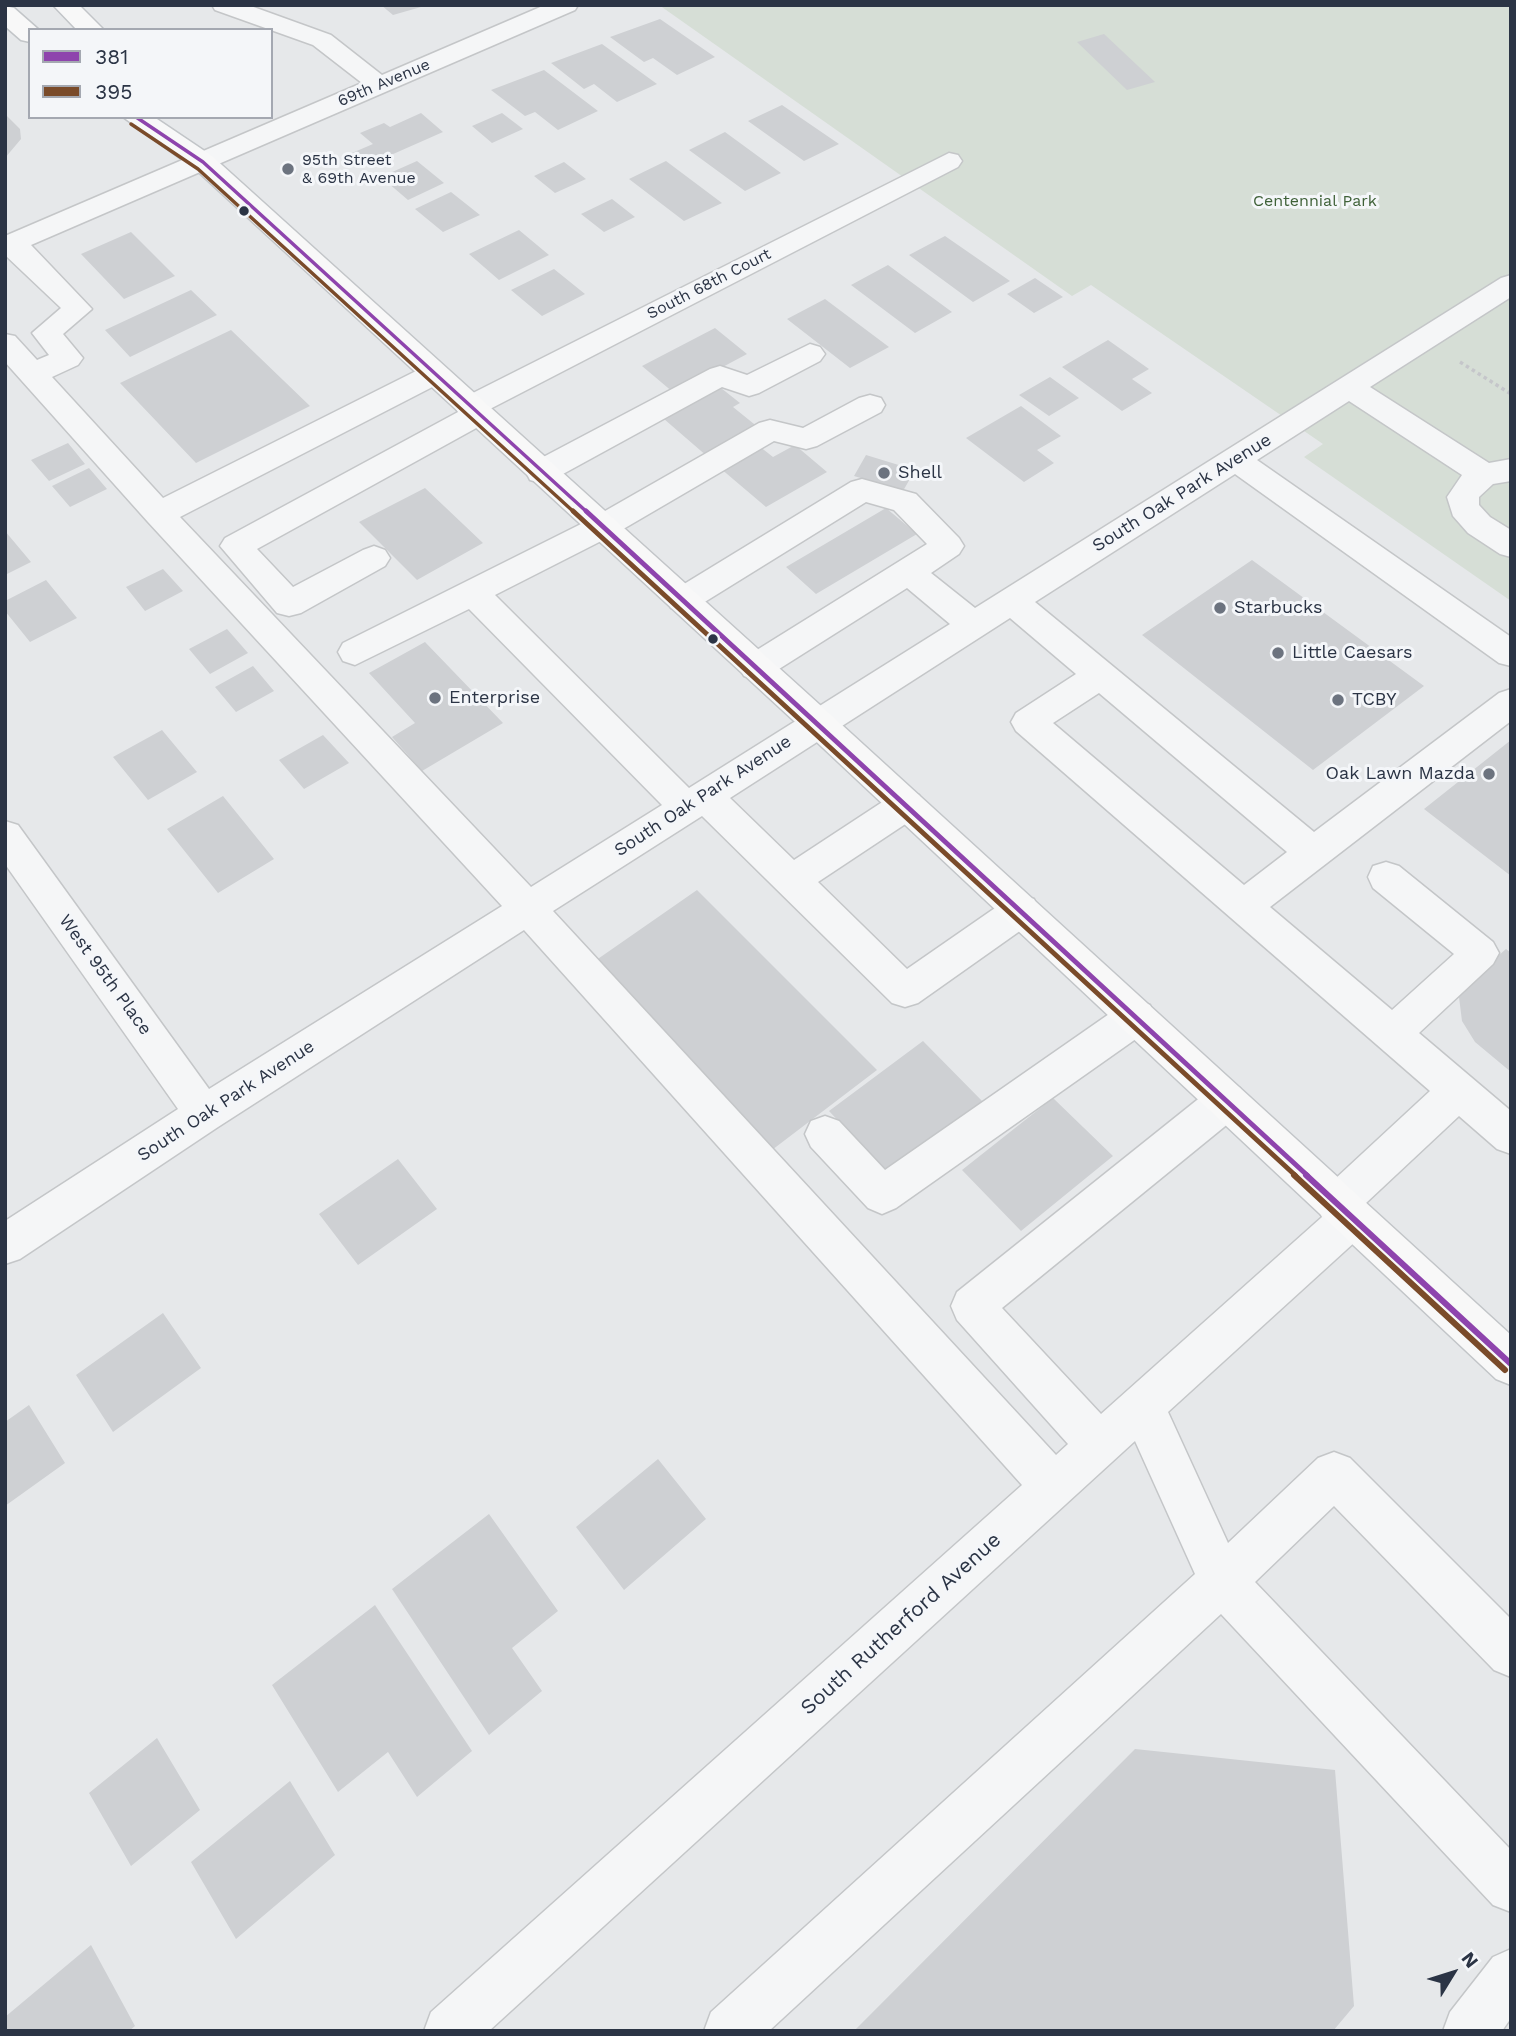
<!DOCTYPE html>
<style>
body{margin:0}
#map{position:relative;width:1516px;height:2036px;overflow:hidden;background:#e6e8ea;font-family:"Work Sans",sans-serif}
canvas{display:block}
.frame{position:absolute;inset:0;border:7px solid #2b3445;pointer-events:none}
.legend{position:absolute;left:28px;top:28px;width:245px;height:91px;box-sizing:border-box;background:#f4f6f9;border:2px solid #a4a8b1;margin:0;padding:9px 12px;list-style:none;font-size:21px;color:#2b3445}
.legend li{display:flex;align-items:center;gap:14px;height:35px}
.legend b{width:35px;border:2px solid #a4a8b1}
.north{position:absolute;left:1418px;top:1938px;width:70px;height:70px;-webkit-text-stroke:5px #f4f6f9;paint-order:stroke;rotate:52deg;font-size:19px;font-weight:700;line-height:28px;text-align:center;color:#2b3445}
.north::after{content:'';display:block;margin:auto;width:24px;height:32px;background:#2b3445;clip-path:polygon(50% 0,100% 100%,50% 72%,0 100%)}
</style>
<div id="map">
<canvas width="1516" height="2036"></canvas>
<div class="frame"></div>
<ul class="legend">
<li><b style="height:9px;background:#8e44ad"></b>381</li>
<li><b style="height:9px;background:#7a4b2a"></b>395</li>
</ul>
<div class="north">N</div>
</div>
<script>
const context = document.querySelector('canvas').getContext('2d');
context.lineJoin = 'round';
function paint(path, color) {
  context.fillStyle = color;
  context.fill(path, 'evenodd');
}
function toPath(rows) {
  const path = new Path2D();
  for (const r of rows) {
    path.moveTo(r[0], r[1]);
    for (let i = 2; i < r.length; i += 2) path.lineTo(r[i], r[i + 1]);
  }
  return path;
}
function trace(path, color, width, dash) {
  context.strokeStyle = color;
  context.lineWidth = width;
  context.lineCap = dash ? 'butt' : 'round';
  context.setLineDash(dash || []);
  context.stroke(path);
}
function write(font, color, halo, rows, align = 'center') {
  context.font = font + ' "Work Sans",sans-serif';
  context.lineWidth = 6;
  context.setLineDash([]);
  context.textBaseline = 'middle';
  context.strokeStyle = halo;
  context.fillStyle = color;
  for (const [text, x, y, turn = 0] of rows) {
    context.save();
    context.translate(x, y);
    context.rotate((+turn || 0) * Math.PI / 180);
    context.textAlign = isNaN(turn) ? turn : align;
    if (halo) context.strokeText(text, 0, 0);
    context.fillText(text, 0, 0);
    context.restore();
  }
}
paint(toPath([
 [659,5,1511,5,1511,601,1304,457,1323,444,1091,285,1072,296]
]), '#d6ded6');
paint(toPath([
 [381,5,428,5,393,15],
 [660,19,715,57,677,75,653,58,644,62,610,37],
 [1104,34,1155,82,1127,90,1077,42],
 [602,44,657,84,617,102,594,84,584,89,551,63],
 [544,70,598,111,558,130,535,112,525,116,491,90],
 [782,105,839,144,804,161,748,121],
 [421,113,443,132,366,166,352,153,373,144,360,133,384,123,390,127],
 [502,113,523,129,492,143,472,126],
 [5,114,20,129,21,139,5,158],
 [725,132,781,173,745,191,689,150],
 [417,161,444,183,408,200,381,177],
 [666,161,722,203,684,221,629,179],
 [564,162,586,179,555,193,534,176],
 [451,192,480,215,443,232,415,209],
 [612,199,635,217,604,232,581,214],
 [519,230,549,255,499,280,469,254],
 [131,232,175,276,124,299,81,254],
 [945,236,1010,281,973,302,909,255],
 [888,265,952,312,915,333,851,285],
 [554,269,585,294,542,316,511,290],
 [1035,278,1063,297,1034,313,1007,294],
 [191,290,217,315,130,357,105,330],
 [825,299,889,347,850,368,787,319],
 [715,328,747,354,674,393,642,366],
 [231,330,310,406,196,463,120,383],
 [1108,340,1149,369,1132,379,1152,393,1122,411,1062,367],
 [1050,377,1079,398,1049,416,1019,395],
 [721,388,740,403,733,407,759,428,708,457,664,419],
 [1021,406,1061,436,1037,450,1054,463,1024,482,966,438],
 [68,443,85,464,49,481,31,460],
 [795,445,827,472,766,507,720,468,759,446,773,457],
 [866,455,915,470,903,491,854,476],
 [89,468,107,489,70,507,52,486],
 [425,488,483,543,417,580,359,522],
 [886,508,917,534,816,594,786,567],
 [5,531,31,562,5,575],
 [1252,560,1424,686,1313,770,1142,635],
 [163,569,183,591,145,611,126,587],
 [46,580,77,618,30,642,5,611,5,601],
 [227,629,248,653,210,674,189,649],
 [425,642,503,723,422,771,392,737,415,723,369,673],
 [253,666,274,691,236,712,215,687],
 [162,730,197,772,148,800,113,757],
 [323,735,349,763,304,789,279,760],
 [1511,740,1511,876,1424,809],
 [223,796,274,859,218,893,167,829],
 [697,890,877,1070,768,1153,592,963],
 [1506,949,1511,953,1511,1072,1475,1042,1462,1021,1459,997,1466,984],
 [923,1041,987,1106,893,1179,829,1111],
 [1053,1098,1113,1156,1021,1231,962,1170],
 [398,1159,437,1209,358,1265,319,1214],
 [163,1313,201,1368,113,1432,76,1375],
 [29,1405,65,1463,5,1506,5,1422],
 [658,1459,706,1519,624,1590,576,1527],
 [489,1514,558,1611,512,1648,542,1691,489,1735,392,1589],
 [375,1605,472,1751,417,1797,388,1752,338,1792,272,1685],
 [157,1738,200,1810,131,1866,89,1793],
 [1135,1749,1335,1770,1354,2006,1333,2031,854,2031],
 [290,1781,335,1855,236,1939,191,1862],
 [91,1945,135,2026,129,2031,5,2031,5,2017]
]), '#ced0d3');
const minor = toPath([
 [212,5,248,5,331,35,382,75,545,5,578,5,575,10,31,245,92,309,63,334,83,358,78,365,52,377,163,498,424,367,434,364,444,367,449,374,444,381,180,517,531,887,662,805,469,609,355,665,343,661,338,652,343,643,591,519,759,423,770,420,803,428,859,398,870,395,881,398,885,405,881,412,817,446,806,449,774,441,613,535,495,595,689,788,950,624,907,588,768,676,756,680,744,676,739,667,744,658,927,544,894,510,866,502,695,608,683,612,671,608,667,600,671,592,851,482,862,479,916,494,959,538,964,546,959,554,931,573,975,608,1501,278,1511,275,1511,297,1370,387,1489,463,1511,459,1511,481,1493,484,1479,497,1479,505,1490,517,1511,530,1511,557,1500,554,1468,533,1453,516,1447,497,1462,475,1349,401,1257,460,1511,637,1511,666,1499,663,1235,474,1035,602,1314,832,1499,693,1511,689,1511,721,1270,907,1392,1010,1454,954,1373,888,1368,877,1373,866,1386,862,1399,866,1493,942,1499,953,1493,964,1419,1033,1511,1111,1511,1154,1497,1149,1459,1116,1366,1203,1373,1217,1367,1231,1168,1412,1228,1543,1318,1458,1334,1452,1350,1458,1511,1619,1511,1677,1494,1670,1334,1506,1255,1582,1511,1850,1511,1912,1493,1905,1221,1614,769,2031,704,2031,711,2012,1195,1574,1135,1441,489,2031,424,2031,431,2012,1022,1485,524,930,218,1127,20,1259,5,1264,5,1221,178,1109,5,864,5,821,18,825,209,1089,502,906,148,522,5,362,5,334,15,336,37,360,49,355,32,333,61,308,5,255,5,236,362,83,313,45,215,10,212,5],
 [1010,618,1076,674,1016,713,1011,722,1016,731,1430,1091,1322,1191,1316,1204,1322,1217,1101,1414,1002,1308,1240,1114,1246,1101,1240,1088,1226,1083,1212,1088,957,1292,951,1306,957,1320,1068,1444,1056,1455,553,911,702,816,892,1003,905,1007,918,1003,1034,921,1039,910,1034,899,1021,895,1008,899,907,969,818,882,919,815,924,805,919,795,906,791,893,795,794,860,730,798,1010,618],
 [1099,693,1287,852,1244,885,1053,723,1099,693],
 [949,153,958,155,962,161,958,167,490,409,493,414,489,421,257,549,293,587,363,550,374,546,385,550,390,558,385,566,301,613,289,616,277,613,220,546,225,538,458,412,455,407,459,400,949,153],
 [810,344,820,347,825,354,820,361,759,393,749,396,722,387,552,480,541,483,530,480,526,472,530,464,710,369,720,366,747,375,810,344],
 [1136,1000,1150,1005,1155,1017,1150,1029,896,1208,882,1214,868,1208,811,1147,805,1134,811,1121,825,1116,839,1121,885,1170,1122,1005,1136,1000],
 [1511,1949,1511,2018,1502,2031,1443,2031,1450,2012,1493,1957,1511,1949]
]);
const major = toPath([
 [53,5,79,5,104,30,77,30,53,5],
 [5,6,14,8,39,30,30,30,30,42,21,40,5,26,5,6],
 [123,117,154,117,212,156,830,714,1511,1335,1511,1385,1496,1379,806,732,194,168,123,117]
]);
trace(minor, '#c4c6c8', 3);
trace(major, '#c2c5c8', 3);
trace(toPath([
 [1460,362,1511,394]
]), '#c5c6ca', 3.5, [3.5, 3.5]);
paint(minor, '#f5f6f7');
paint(major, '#f8f8f8');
trace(toPath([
 [136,117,203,162,588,513]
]), '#8e44ad', 3.5);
trace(toPath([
 [586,511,1308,1176]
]), '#8e44ad', 5);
trace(toPath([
 [1306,1175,1511,1364]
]), '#8e44ad', 6);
trace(toPath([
 [131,124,198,169,575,513]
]), '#7a4b2a', 3.5);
trace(toPath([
 [573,511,1296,1176]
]), '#7a4b2a', 5);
trace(toPath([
 [1294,1175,1505,1370]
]), '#7a4b2a', 6);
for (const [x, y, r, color] of [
 [288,169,7,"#6c737f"],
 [244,211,6,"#2b3445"],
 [884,473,7,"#6c737f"],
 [1220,608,7,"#6c737f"],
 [713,639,6,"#2b3445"],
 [1278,653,7,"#6c737f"],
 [435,698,7,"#6c737f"],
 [1338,700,7,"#6c737f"],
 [1489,774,7,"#6c737f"]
]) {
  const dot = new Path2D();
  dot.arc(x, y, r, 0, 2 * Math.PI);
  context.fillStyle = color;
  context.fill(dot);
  trace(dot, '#f4f6f9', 2.5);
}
write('16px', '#2b3445', '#f4f6f9', [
 ["69th Avenue",384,83,-23],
 ["South 68th Court",709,284,-27]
]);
write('16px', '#2b3445', '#f4f6f9', [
 ["95th Street",302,160],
 ["& 69th Avenue",302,178]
], 'left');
write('16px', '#3f6138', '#f4f6f9', [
 ["Centennial Park",1315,201]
]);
write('18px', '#2b3445', '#f4f6f9', [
 ["Shell",898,473],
 ["Starbucks",1234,608],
 ["Little Caesars",1292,653],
 ["Enterprise",449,698],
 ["TCBY",1352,700],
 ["Oak Lawn Mazda",1475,774,"right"]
], 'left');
write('18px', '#2b3445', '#f4f6f9', [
 ["South Oak Park Avenue",1182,493,-32],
 ["South Oak Park Avenue",703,796,-33],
 ["West 95th Place",105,975,54],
 ["South Oak Park Avenue",226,1101,-33]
]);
write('21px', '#2b3445', '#f4f6f9', [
 ["South Rutherford Avenue",901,1624,-42]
]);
</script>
